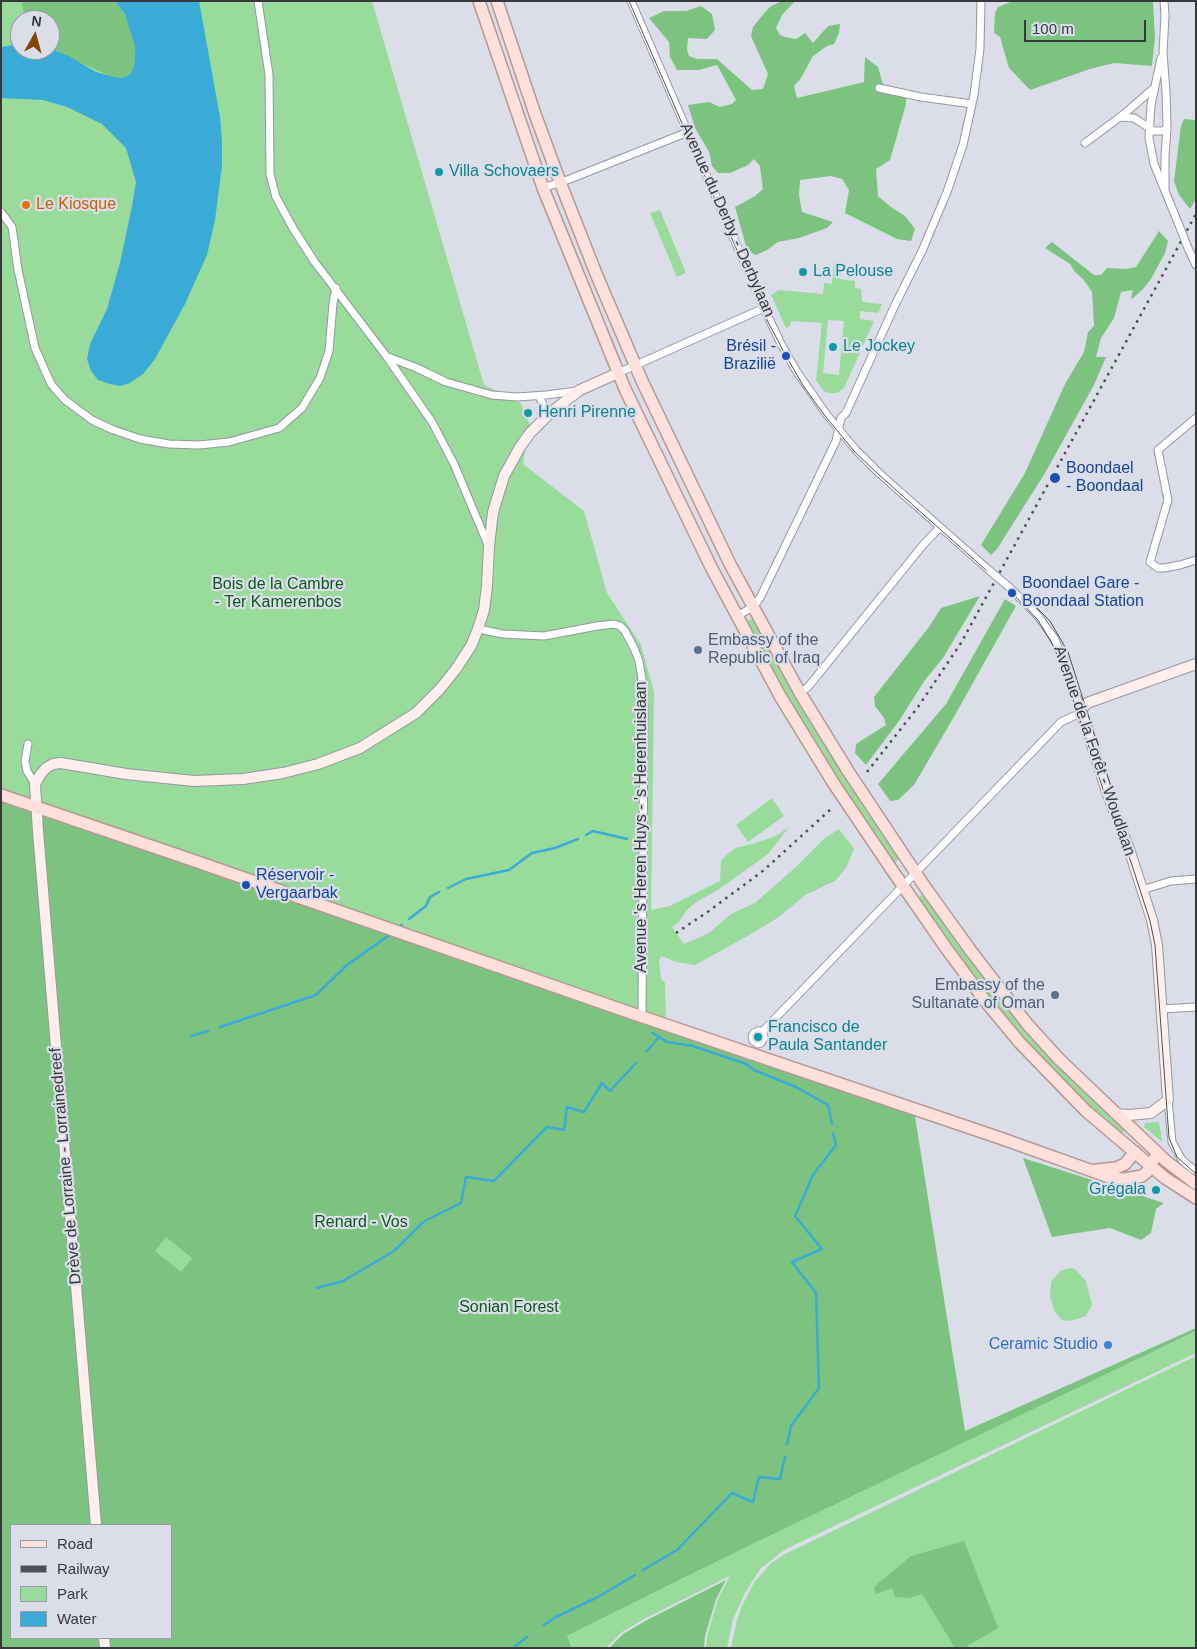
<!DOCTYPE html>
<meta charset="utf-8">
<style>
body{margin:0}
#map{position:relative;width:1197px;height:1649px;overflow:hidden;background:#dbdee9;font-family:Arial,sans-serif}
canvas{display:block}
.frame{position:absolute;inset:0;border:2px solid #37383c;pointer-events:none}
.legend{position:absolute;left:10px;top:1524px;width:162px;height:115px;box-sizing:border-box;background:#dbdee9;border:1px solid #999ca4;margin:0;padding:6px 9px;list-style:none;font-size:15px;color:#37383c}
.legend li{display:flex;align-items:center;gap:10px;height:25px}
.legend b{width:25px;border:1px solid #999ca4}
.north{position:absolute;left:10px;top:10px;width:50px;height:50px;box-sizing:border-box;background:#dbdee9;border:1px solid #999ca4;border-radius:50%;rotate:7deg;font-size:14px;font-weight:700;line-height:20px;text-align:center;color:#37383c}
.north::after{content:'';display:block;margin:auto;width:18px;height:22px;background:#834604;clip-path:polygon(50% 0,100% 100%,50% 72%,0 100%)}
.scale{position:absolute;left:1024px;top:20px;width:122px;height:22px;box-sizing:border-box;border:2px solid #37383c;border-top:0;padding-left:6px;font-size:15px;line-height:18px;white-space:nowrap;color:#37383c;-webkit-text-stroke:4px #dbdee9;paint-order:stroke}
</style>
<div id="map">
<canvas width="1197" height="1649"></canvas>
<div class="frame"></div>
<ul class="legend">
<li><b style="height:6px;background:#fddfdb"></b>Road</li>
<li><b style="height:6px;background:#4d4f54"></b>Railway</li>
<li><b style="height:14px;background:#98db9a"></b>Park</li>
<li><b style="height:14px;background:#3aaad7"></b>Water</li>
</ul>
<div class="north">N</div>
<div class="scale">100 m</div>
</div>
<script>
const context = document.querySelector('canvas').getContext('2d');
context.lineJoin = 'round';
function paint(path, color) {
  context.fillStyle = color;
  context.fill(path, 'evenodd');
}
function toPath(rows) {
  const path = new Path2D();
  for (const r of rows) {
    path.moveTo(r[0], r[1]);
    for (let i = 2; i < r.length; i += 2) path.lineTo(r[i], r[i + 1]);
  }
  return path;
}
function trace(path, color, width, dash) {
  context.strokeStyle = color;
  context.lineWidth = width;
  context.lineCap = dash ? 'butt' : 'round';
  context.setLineDash(dash || []);
  context.stroke(path);
}
function write(font, color, halo, rows, align = 'center') {
  context.font = font + ' Arial,sans-serif';
  context.lineWidth = 4.5;
  context.setLineDash([]);
  context.textBaseline = 'middle';
  context.strokeStyle = halo;
  context.fillStyle = color;
  for (const [text, x, y, turn = 0] of rows) {
    context.save();
    context.translate(x, y);
    context.rotate((+turn || 0) * Math.PI / 180);
    context.textAlign = isNaN(turn) ? turn : align;
    if (halo) context.strokeText(text, 0, 0);
    context.fillText(text, 0, 0);
    context.restore();
  }
}
paint(toPath([
 [1,1,372,1,484,385,520,402,535,436,525,450,523,464,584,511,607,593,641,645,654,692,651,910,670,906,720,881,721,860,735,848,752,844,776,836,789,827,768,854,718,890,696,902,686,911,679,922,672,927,684,944,709,933,731,914,755,903,797,866,825,838,839,829,854,849,846,868,835,881,805,895,779,917,744,938,695,965,676,962,662,956,659,960,661,979,665,983,666,1024,171,1525,1,793],
 [20,20,50,20,50,50,20,50],
 [660,210,686,273,677,277,650,213],
 [842,261,840,279,855,281,855,288,861,289,862,302,882,304,878,313,860,311,860,319,874,321,844,388,837,393,829,393,825,392,816,381,822,323,791,321,790,326,786,328,771,295,779,290,823,294,824,283,832,284,834,262],
 [828,320,844,321,839,375,823,373],
 [753,618,901,858,892,864,860,817,783,691,746,622],
 [772,798,784,816,748,842,736,825],
 [925,893,957,937,1126,1129,1120,1135,1074,1094,1008,1022,916,899],
 [1159,1122,1162,1140,1161,1141,1144,1127,1145,1123],
 [1070,1268,1075,1269,1086,1281,1092,1305,1086,1316,1070,1321,1062,1320,1055,1312,1050,1297,1051,1282,1060,1271],
 [1196,1331,1196,1353,784,1550,760,1569,745,1593,733,1619,727,1648,706,1648,707,1636,718,1599,730,1576,646,1618,622,1632,606,1648,572,1648,567,1636,734,1553],
 [1196,1356,1196,1648,731,1648,737,1620,742,1606,754,1583,771,1563,785,1554]
]), '#98db9a');
paint(toPath([
 [22,1,115,1,125,14,131,29,135,46,135,59,132,71,128,76,121,78,110,76,50,49,50,20,24,20],
 [782,1,795,1,782,15,776,28,780,35,785,37,796,39,805,33,813,43,828,26,840,24,839,33,834,44,827,46,813,56,801,78,794,86,797,98,864,82,865,57,878,67,884,88,906,95,906,104,890,160,876,169,878,196,891,207,905,216,915,229,911,241,897,239,845,213,849,190,842,179,831,176,800,180,799,195,802,212,833,222,827,228,799,238,778,242,767,250,756,255,753,254,746,246,735,207,755,196,763,189,760,166,754,159,748,165,730,173,718,173,712,166,709,152,695,128,688,105,709,102,720,107,732,104,736,100,717,65,699,70,677,70,670,57,669,42,649,18,664,11,686,11,701,6,712,14,715,30,707,39,688,38,687,50,689,56,697,59,717,59,752,90,763,89,768,74,751,36,753,27,765,12,771,6],
 [1013,1,1153,1,1155,37,1152,66,1114,63,1090,69,1030,90,1009,68,1000,37,994,33,995,13,998,7],
 [1184,119,1196,120,1196,199,1190,209,1179,195,1174,181,1181,126],
 [1159,231,1168,241,1165,253,1151,279,1143,289,1132,299,1131,297,1133,290,1121,292,1114,318,1101,338,1096,357,1106,357,1094,385,1045,473,997,549,991,555,981,545,1025,473,1065,384,1084,352,1088,332,1094,326,1092,292,1083,279,1075,272,1070,264,1045,248,1052,242,1094,275,1101,275,1107,268,1126,269,1136,267],
 [980,596,943,658,925,680,899,721,866,765,855,753,856,744,886,725,884,718,875,706,874,697,929,627,941,608],
 [1005,599,1016,606,955,715,914,785,898,800,890,801,878,784,946,704],
 [1,793,914,1110,965,1431,1196,1328,1196,1331,734,1553,567,1636,572,1648,1,1648],
 [166,1237,192,1258,181,1272,155,1251],
 [11,1525,171,1525,171,1638,11,1638],
 [1023,1158,1164,1203,1156,1209,1151,1233,1141,1240,1110,1228,1052,1237],
 [964,1541,998,1628,964,1648,955,1648,922,1594,908,1598,895,1597,892,1588,876,1594,874,1587,911,1556],
 [726,1580,716,1599,705,1636,704,1648,609,1648,623,1634,647,1620]
]), '#7dc380');
paint(toPath([
 [115,1,199,1,220,117,222,142,222,166,215,220,207,255,185,304,155,359,143,374,130,383,120,386,110,384,98,380,91,371,87,359,90,344,107,309,120,263,132,206,136,182,126,148,102,124,67,107,43,100,1,98,1,47,13,45,20,45,20,50,50,49,69,56,96,72,110,76,121,78,128,76,132,71,135,60,135,46,125,14]
]), '#3aaad7');
trace(toPath([
 [586,835,593,831,627,839],
 [448,888,466,879,509,870,532,853,555,848,578,839],
 [409,919,426,906,430,897,439,892],
 [401,925,402,925],
 [220,1027,316,995,347,965,388,936],
 [653,1033,667,1042,693,1046,746,1064,754,1070,796,1087,828,1105,832,1124],
 [191,1036,208,1031],
 [647,1051,659,1037],
 [317,1288,343,1281,394,1251,423,1222,461,1203,466,1177,494,1181,547,1127,564,1130,567,1107,584,1112,602,1083,610,1091,636,1063],
 [787,1444,791,1426,819,1388,816,1293,792,1262,822,1249,795,1216,813,1175,836,1145,833,1133],
 [643,1570,677,1550,732,1493,753,1502,759,1477,780,1479,785,1457],
 [544,1625,556,1617,598,1597,635,1575],
 [513,1648,527,1637]
]), '#3aaad7', 2.5);
const street = toPath([
 [258,1,269,75,270,174,276,197,294,230,314,261,387,357,432,422,454,464,488,545],
 [631,1,764,308,781,344,797,372,827,415,855,449,879,473,990,571],
 [1164,1,1165,15,1163,53,1166,92,1167,128,1165,156,1165,190],
 [1161,58,1151,105,1149,138,1154,164,1181,230],
 [879,88,921,97,972,104],
 [1120,117,1134,118,1154,131,1163,131,1167,128],
 [1085,143,1124,114,1153,89],
 [543,188,570,179,688,132],
 [1,212,12,227,18,270,35,348,51,384,65,400,92,420,111,429,140,439,169,444,199,445,229,442,279,428,302,408,320,378,329,351,333,303,336,288],
 [1188,248,1196,265],
 [388,357,417,368,446,382,492,395,517,397,546,395,577,391],
 [618,373,764,308],
 [539,396,548,415],
 [1196,418,1158,450,1168,500,1150,562,1158,568,1164,568,1180,565,1196,560],
 [737,616,753,607,760,598,836,441,841,418,846,413,895,305,922,251,947,192,963,145,974,95,980,49,981,1],
 [478,629,503,634,544,636,597,626,614,624,620,626,625,631,634,648,639,661,642,679,644,710,642,1017],
 [800,693,808,687,923,545,940,527],
 [28,744,25,761,27,771,35,784],
 [1142,890,1171,881,1196,879],
 [1161,1009,1196,1007],
 [758,1031,763,1031,764,1038,761,1043,758,1044,753,1041,752,1036,754,1033,758,1031],
 [763,1031,1061,722,1076,715,1081,710,1063,658,1054,638,1038,616,1009,587],
 [1168,1100,1172,1142,1182,1160,1194,1170]
]);
const secondary = toPath([
 [1116,1114,1129,1115,1151,1113,1168,1100,1157,945,1152,920,1130,852,1107,792,1081,710,1087,703,1196,664],
 [96,1525,38,831,35,784,40,775,46,768,53,764,61,763,126,774,194,781,243,779,283,773,318,764,360,748,416,713,440,689,456,669,471,646,478,629,484,610,487,586,489,546,493,512,504,476,520,447,530,433,548,415,568,399,580,390,618,373],
 [104,1638,105,1648]
]);
const primary = toPath([
 [479,1,543,188,625,389,711,567,780,696,834,784,892,870,946,948,986,1002,1020,1043,1086,1111,1165,1178,1196,1198],
 [497,1,535,114,560,182,597,276,642,381,730,564,800,693,848,771,925,887,971,951,1028,1025,1059,1059,1166,1161,1196,1184],
 [1,795,192,860,631,1013,1000,1138,1112,1178,1125,1179,1142,1176,1147,1172,1154,1159],
 [1096,1170,1116,1168,1125,1164,1135,1152]
]);
trace(street, '#9497a1', 9);
trace(secondary, '#9497a1', 12);
trace(primary, '#b69794', 14);
trace(street, '#fff', 7);
trace(secondary, '#feefed', 10);
trace(primary, '#fddfdb', 11);
trace(toPath([
 [629,1,768,322,786,356,804,387,825,416,854,451,878,474,1014,595,1038,620,1054,647,1063,669,1111,813,1131,862,1150,921,1155,945,1169,1138,1177,1157,1196,1174],
 [1024,595,1050,621,1068,652,1124,828]
]), '#4d4f54', 1);
trace(toPath([
 [867,772,918,707,961,643,1196,214],
 [676,933,709,911,764,870,831,809]
]), '#4d4f54', 2.5, [2.5, 5]);
const streetBridge = toPath([
 [1181,230,1188,248],
 [990,571,1009,587]
]);
trace(streetBridge, '#9497a1', 9, []);
trace(streetBridge, '#fff', 7);
for (const [x, y, r, color] of [
 [439,172,5,"#0f9aa8"],
 [26,205,5,"#e8710a"],
 [803,272,5,"#0f9aa8"],
 [833,347,5,"#0f9aa8"],
 [786,356,5,"#1a4fb4"],
 [528,413,5,"#0f9aa8"],
 [1055,478,6,"#1a4fb4"],
 [1012,593,5,"#1a4fb4"],
 [698,650,5,"#5c6f8a"],
 [246,885,5,"#1a4fb4"],
 [1055,995,5,"#5c6f8a"],
 [758,1037,5,"#0f9aa8"],
 [1156,1190,5,"#0f9aa8"],
 [1108,1345,5,"#3f7fe0"]
]) {
  const dot = new Path2D();
  dot.arc(x, y, r, 0, 2 * Math.PI);
  context.fillStyle = color;
  context.fill(dot);
  trace(dot, '#dbdee9', 2);
}
write('16px', '#0d838f', '#dbdee9', [
 ["Villa Schovaers",449,172],
 ["La Pelouse",813,272],
 ["Le Jockey",843,347],
 ["Henri Pirenne",538,413],
 ["Francisco de",768,1028],
 ["Paula Santander",768,1046],
 ["Grégala",1146,1190,"right"]
], 'left');
write('16px', '#c56008', '#dbdee9', [
 ["Le Kiosque",36,205]
], 'left');
write('16px', '#37383c', '#dbdee9', [
 ["Avenue du Derby - Derbylaan",727,220,66],
 ["Avenue de la Forêt - Woudlaan",1094,751,71],
 ["Avenue 's Heren Huys - 's Herenhuislaan",642,827,-90],
 ["Drève de Lorraine - Lorrainedreef",66,1166,-95]
]);
write('16px', '#164399', '#dbdee9', [
 ["Brésil -",776,347,"right"],
 ["Brazilië",776,365,"right"],
 ["Boondael",1066,469],
 ["- Boondaal",1066,487],
 ["Boondael Gare -",1022,584],
 ["Boondaal Station",1022,602],
 ["Réservoir -",256,876],
 ["Vergaarbak",256,894]
], 'left');
write('16px', '#0a5719', '#dbdee9', [
 ["Bois de la Cambre",278,585],
 ["- Ter Kamerenbos",278,603],
 ["Renard - Vos",361,1223],
 ["Sonian Forest",509,1308]
]);
write('16px', '#4e5e75', '#dbdee9', [
 ["Embassy of the",708,641],
 ["Republic of Iraq",708,659],
 ["Embassy of the",1045,986,"right"],
 ["Sultanate of Oman",1045,1004,"right"]
], 'left');
write('16px', '#366cbe', '#dbdee9', [
 ["Ceramic Studio",1098,1345]
], 'right');
</script>
